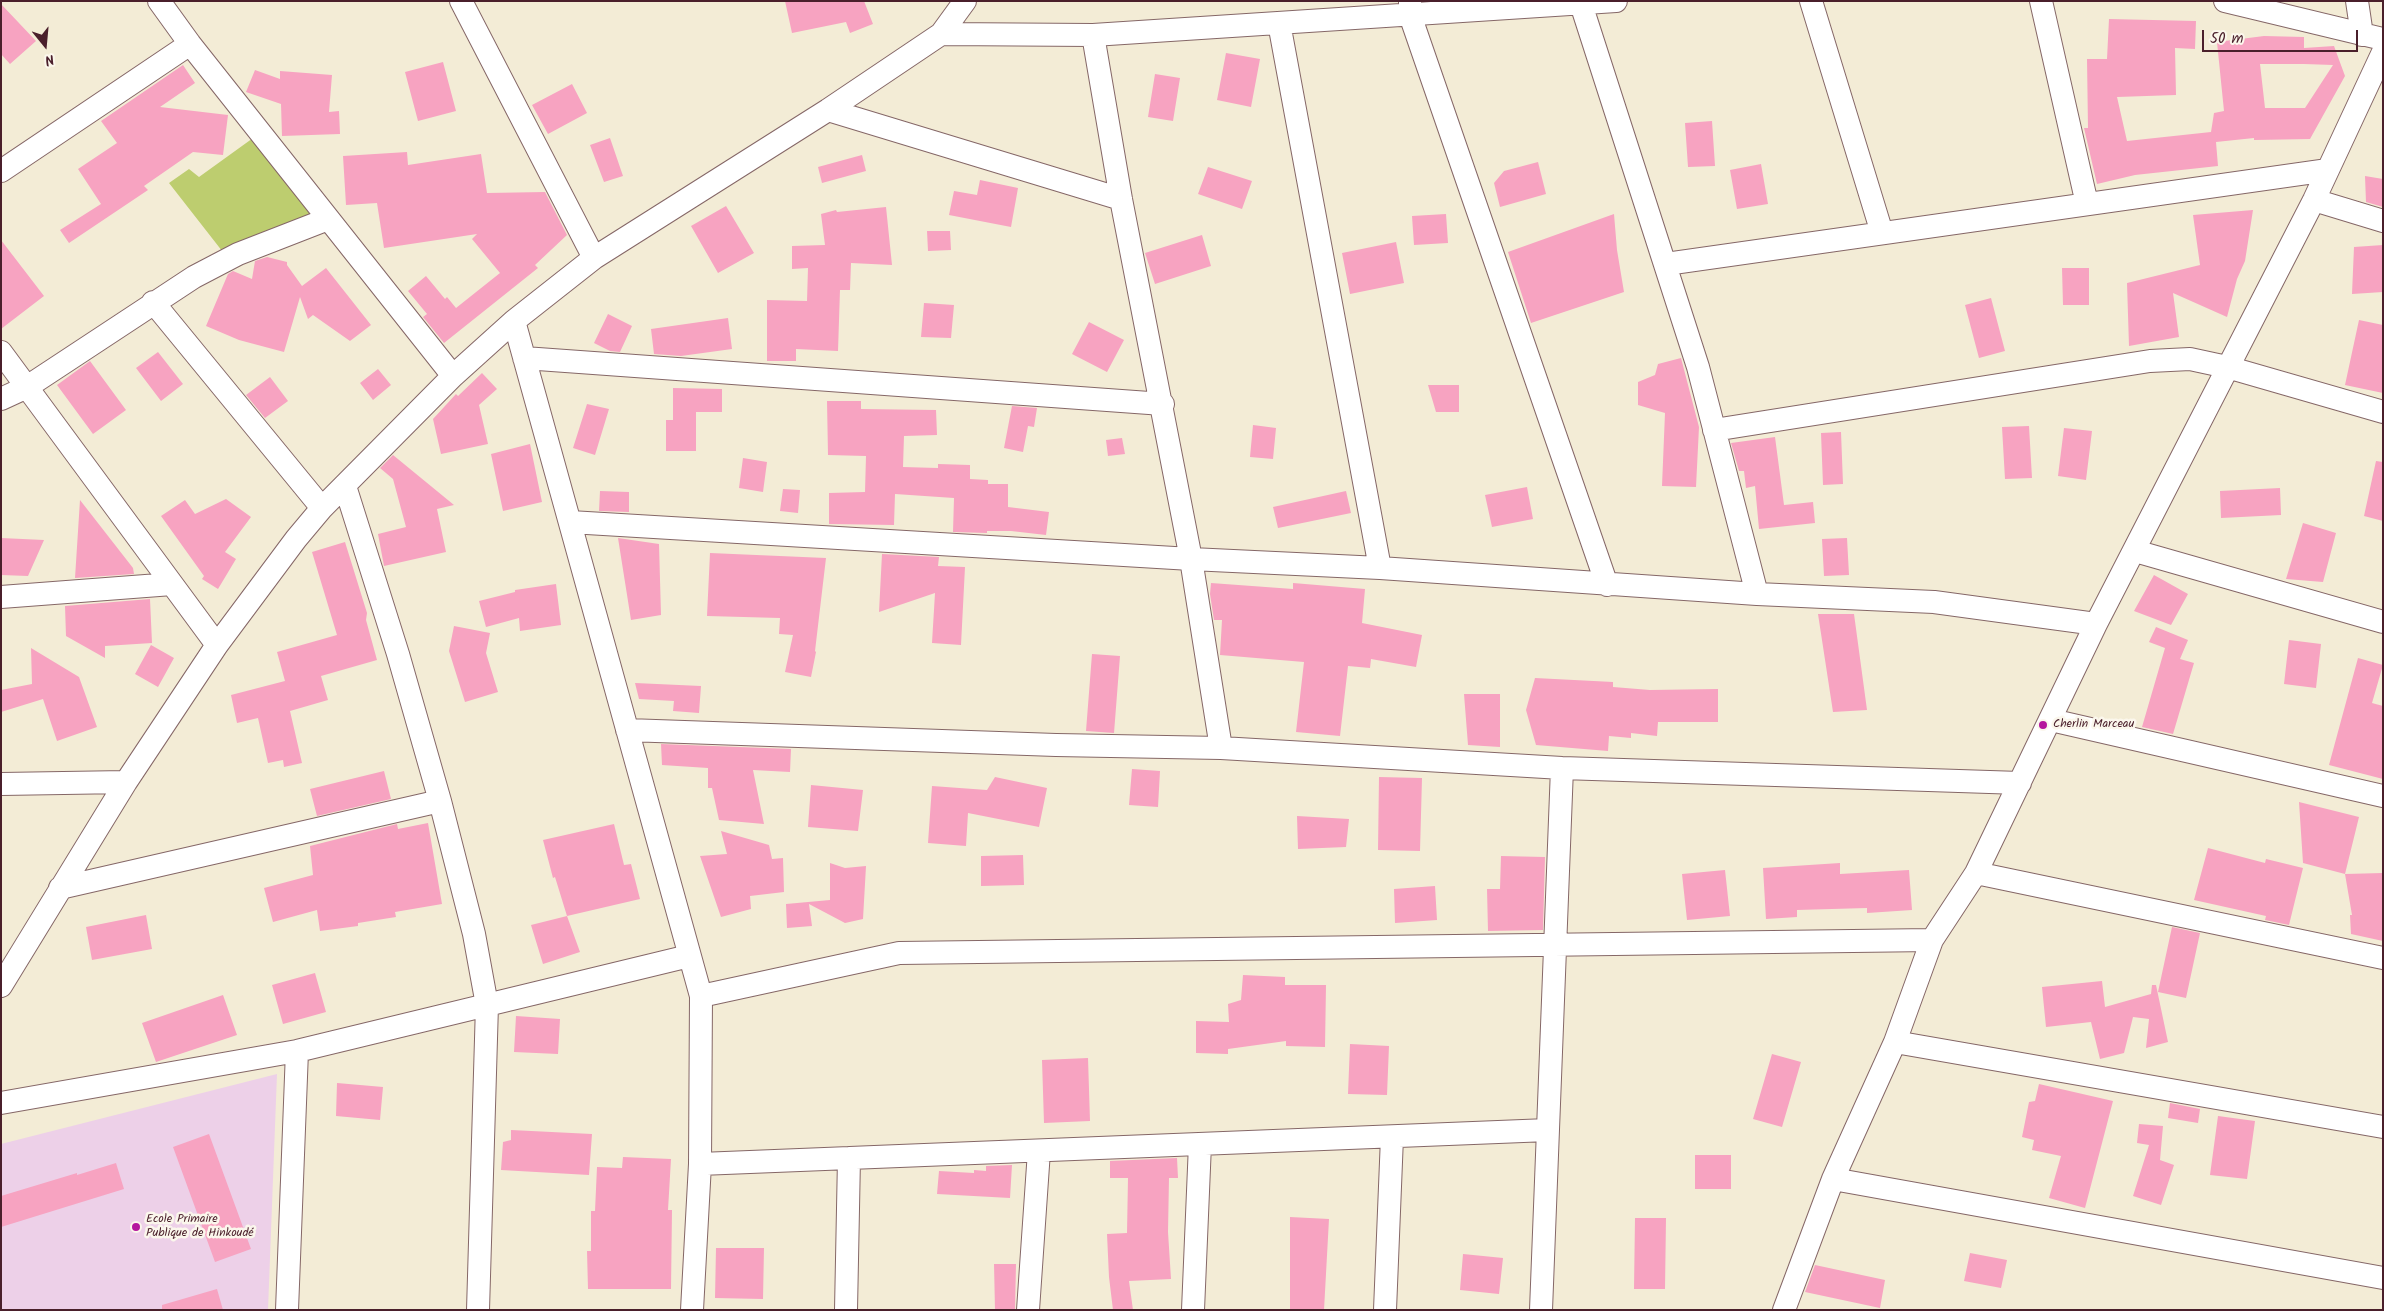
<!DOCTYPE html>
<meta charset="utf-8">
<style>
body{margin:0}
#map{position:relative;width:2384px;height:1311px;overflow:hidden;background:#f3ecd6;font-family:Kalam,sans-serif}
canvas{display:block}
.frame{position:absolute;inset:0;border:2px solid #4a1f2b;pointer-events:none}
.north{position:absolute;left:20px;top:20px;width:50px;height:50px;-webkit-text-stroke:4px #fbf7ec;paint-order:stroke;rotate:163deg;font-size:14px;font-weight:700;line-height:20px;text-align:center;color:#4a1f2b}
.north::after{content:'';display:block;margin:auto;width:18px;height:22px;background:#4a1f2b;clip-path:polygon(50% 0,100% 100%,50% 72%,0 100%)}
.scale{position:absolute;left:2202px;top:30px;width:156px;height:22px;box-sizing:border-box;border:2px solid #4a1f2b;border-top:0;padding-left:6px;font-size:15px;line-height:18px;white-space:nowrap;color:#4a1f2b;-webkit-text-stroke:4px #fbf7ec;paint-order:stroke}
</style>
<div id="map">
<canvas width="2384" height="1311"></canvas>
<div class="frame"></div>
<div class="north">N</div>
<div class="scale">50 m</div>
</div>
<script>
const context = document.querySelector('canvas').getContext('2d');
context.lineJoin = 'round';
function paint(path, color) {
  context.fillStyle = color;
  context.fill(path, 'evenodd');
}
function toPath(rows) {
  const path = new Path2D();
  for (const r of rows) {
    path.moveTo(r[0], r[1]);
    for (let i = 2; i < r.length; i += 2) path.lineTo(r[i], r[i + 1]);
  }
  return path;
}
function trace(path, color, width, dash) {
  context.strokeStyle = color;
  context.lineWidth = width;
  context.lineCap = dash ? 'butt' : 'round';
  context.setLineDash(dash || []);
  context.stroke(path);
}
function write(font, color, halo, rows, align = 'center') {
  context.font = font + ' Kalam,sans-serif';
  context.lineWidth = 5;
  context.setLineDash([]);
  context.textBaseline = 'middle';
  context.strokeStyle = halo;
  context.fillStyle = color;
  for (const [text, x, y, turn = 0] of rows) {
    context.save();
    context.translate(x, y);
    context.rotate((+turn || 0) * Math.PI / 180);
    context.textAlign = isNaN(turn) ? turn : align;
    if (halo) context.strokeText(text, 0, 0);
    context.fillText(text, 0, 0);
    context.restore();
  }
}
paint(toPath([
 [277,1074,268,1310,1,1310,1,1144]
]), '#edd0e8');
paint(toPath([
 [260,133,315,223,226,256,169,183,189,169,199,177]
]), '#bdcd6f');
paint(toPath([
 [785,1,864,1,873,24,850,33,846,22,792,33],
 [1,4,36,41,10,64,1,54],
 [2109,19,2196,21,2195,49,2175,48,2176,95,2117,97,2127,141,2211,132,2214,113,2224,111,2217,42,2264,36,2304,37,2304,48,2334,46,2345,76,2310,139,2254,140,2254,138,2216,142,2218,166,2135,175,2097,184,2084,128,2088,128,2087,59,2107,59],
 [2260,64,2304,64,2333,65,2305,108,2265,108],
 [1226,53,1260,59,1251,107,1217,100],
 [443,62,456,111,418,121,405,72],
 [183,65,195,83,160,107,228,115,223,155,193,152,144,186,148,190,69,243,60,230,101,204,78,169,117,143,101,121],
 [255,70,280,79,280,71,332,75,329,112,339,111,340,134,282,136,281,104,246,92],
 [1155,74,1180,78,1173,121,1148,117],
 [572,84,587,113,548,134,532,105],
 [1712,121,1715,166,1688,167,1685,123],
 [610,138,623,176,604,182,590,145],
 [407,152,408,165,481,154,487,193,545,192,567,235,535,265,538,268,444,343,423,317,427,314,408,291,426,276,445,299,447,297,456,308,500,273,472,239,477,234,384,248,377,203,346,205,343,156],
 [862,155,866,171,822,183,818,167],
 [1538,162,1546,194,1500,207,1494,183,1504,171],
 [1761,164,1768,204,1737,209,1730,170],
 [1208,167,1252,181,1242,209,1198,194],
 [2365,176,2383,179,2383,207,2366,202],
 [980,180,1018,188,1011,227,949,215,954,191,977,195],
 [726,206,754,253,718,273,691,226],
 [886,207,892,265,851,263,850,290,840,290,838,351,796,349,796,361,767,361,767,300,807,301,808,268,792,269,792,246,825,245,821,214,836,210,837,212],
 [2253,210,2245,261,2237,279,2227,317,2173,293,2179,337,2129,346,2127,283,2200,265,2193,215],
 [1446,214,1448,243,1414,245,1412,216],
 [1614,214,1617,250,1624,292,1531,323,1508,252],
 [927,231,950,231,951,250,928,251],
 [1202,235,1211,266,1155,284,1145,253],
 [1,240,44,296,1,329],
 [1396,242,1404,283,1350,294,1342,253],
 [2383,245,2383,292,2352,294,2354,247],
 [267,257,287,262,287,265,302,286,326,268,371,325,350,341,313,315,308,319,300,297,284,352,239,340,206,326,228,274,233,271,252,279,255,261],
 [2062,268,2089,268,2089,305,2063,305],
 [1991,298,2005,351,1979,358,1965,305],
 [924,303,954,305,951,338,921,337],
 [608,314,632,326,620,352,610,351,594,343],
 [728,318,732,349,681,356,654,354,651,329],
 [2359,320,2383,325,2383,393,2345,385],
 [1089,322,1124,340,1107,372,1072,354],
 [158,352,183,384,161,401,136,368],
 [1681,358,1699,427,1696,487,1662,486,1665,413,1638,405,1638,382,1655,375,1658,364],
 [90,361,126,410,93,434,57,385],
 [378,369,391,385,373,400,360,383],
 [482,373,497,389,479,405,488,444,441,454,433,419,456,394,458,396],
 [270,377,288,401,265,418,246,395],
 [1428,385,1459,385,1459,412,1436,412],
 [673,388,722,389,722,412,696,412,696,451,666,451,666,420,673,420],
 [827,401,861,401,861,409,936,410,937,435,904,436,903,467,938,468,938,464,970,465,970,479,988,480,988,484,1008,484,1008,507,1049,512,1046,535,1011,531,987,531,987,533,953,532,954,498,895,494,894,525,829,524,829,493,865,492,866,456,828,455],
 [587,404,609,409,595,455,573,448],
 [1012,406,1037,408,1034,427,1028,426,1023,452,1004,448],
 [1253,425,1276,428,1273,459,1250,457],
 [2029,426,2032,478,2005,479,2002,427],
 [2064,428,2092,431,2086,480,2058,476],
 [1841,432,1843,484,1823,485,1821,433],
 [1775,437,1784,505,1813,502,1815,523,1759,529,1755,486,1746,488,1744,471,1739,471,1731,443],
 [1122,438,1125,454,1108,456,1106,440],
 [530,444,542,502,503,511,491,454],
 [393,455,454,505,437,509,446,552,384,566,378,534,406,527,393,479,380,468],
 [743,458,767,462,763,492,739,488],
 [2376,461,2383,462,2383,521,2364,516],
 [1527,487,1533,519,1492,527,1485,495],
 [2280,488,2281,515,2221,518,2220,491],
 [783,489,800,490,798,513,780,511],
 [600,491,629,492,629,512,599,511],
 [1346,491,1351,513,1278,528,1273,507],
 [226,499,251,517,225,552,236,559,218,589,202,579,204,576,161,516,185,500,195,514],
 [80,500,133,568,134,574,75,578],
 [2303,523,2336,533,2323,582,2286,579],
 [1,538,44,540,28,576,1,575],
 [618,538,659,544,661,615,631,620],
 [1847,538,1849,575,1824,576,1822,539],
 [345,542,367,613,366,620,377,660,321,676,328,700,290,711,302,763,284,767,283,760,268,763,258,718,237,723,231,695,285,681,277,652,337,635,312,552],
 [710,553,826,558,815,651,816,652,811,677,785,672,793,635,779,634,780,618,707,616],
 [882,554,939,557,938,566,965,567,961,645,932,643,935,593,879,612],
 [2154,575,2188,594,2171,625,2134,611],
 [1211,583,1293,589,1293,583,1365,589,1362,623,1422,635,1416,667,1371,659,1370,668,1348,666,1340,736,1296,732,1304,662,1220,655,1222,620,1214,620,1210,594],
 [556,584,561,625,520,631,519,618,486,627,479,601,515,592,515,590],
 [150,599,152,643,105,646,105,658,66,636,65,606],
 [1818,614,1854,614,1867,710,1833,712],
 [454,626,490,633,486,653,498,692,465,702,449,651],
 [2156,627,2188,640,2180,659,2194,663,2173,734,2142,727,2165,648,2149,642],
 [2289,640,2321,644,2316,688,2284,684],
 [151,645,174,658,158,687,135,674],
 [31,648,79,677,97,727,57,741,43,699,1,712,1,690,32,684],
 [1092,654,1120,656,1114,733,1086,731],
 [2358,658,2383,665,2372,703,2383,706,2383,779,2329,765],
 [1535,678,1613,682,1613,687,1650,690,1718,689,1718,722,1658,722,1657,736,1631,733,1631,738,1609,736,1608,751,1536,745,1526,710],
 [635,683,701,686,699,713,673,711,674,701,639,699],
 [1464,694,1500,694,1500,747,1468,745],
 [661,744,791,749,790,772,753,770,764,824,719,820,712,788,708,788,708,768,662,765],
 [1132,769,1160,771,1158,807,1129,805],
 [384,771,391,799,317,816,310,789],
 [995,777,1047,788,1039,827,968,813,966,846,928,843,932,786,987,790],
 [1379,777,1422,778,1420,851,1378,850],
 [811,785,863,790,858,831,808,827],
 [2299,802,2359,817,2345,874,2303,863],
 [1297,816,1349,819,1346,847,1298,849],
 [428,823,442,904,395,912,396,917,358,923,358,926,320,931,317,910,273,922,264,888,313,875,310,846,397,824,398,829],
 [614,824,624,865,631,864,640,899,567,916,555,877,553,878,543,840],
 [721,831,769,845,772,859,783,858,784,892,750,896,751,909,721,917,700,856,727,854],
 [2208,848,2265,863,2266,859,2303,868,2289,925,2265,920,2266,916,2194,900],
 [1023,855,1024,885,981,886,981,856],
 [1501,856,1545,857,1543,930,1488,931,1487,889,1500,889],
 [830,863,845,868,866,866,863,919,845,923,809,904,812,926,787,928,786,904,830,900],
 [1840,863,1840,874,1909,870,1912,910,1867,913,1867,908,1797,910,1797,917,1766,919,1763,868],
 [1725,870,1730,916,1687,920,1682,874],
 [2383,873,2383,941,2351,934,2350,915,2352,915,2345,874],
 [1435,886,1437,920,1395,923,1394,889],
 [146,915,152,949,92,960,86,927],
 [567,916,580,952,543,964,531,925],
 [2172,927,2200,933,2186,998,2158,992],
 [315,973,326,1012,283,1024,272,985],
 [1243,975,1285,977,1285,985,1326,985,1325,1047,1286,1046,1286,1041,1228,1049,1228,1054,1196,1053,1196,1021,1229,1022,1228,1004,1241,1000],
 [2102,981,2105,1007,2151,994,2152,985,2156,985,2168,1042,2146,1048,2149,1019,2133,1017,2124,1053,2100,1059,2091,1022,2046,1027,2042,987],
 [223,995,237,1035,156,1062,142,1023],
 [516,1016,560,1019,558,1054,514,1052],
 [1350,1044,1389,1046,1387,1095,1348,1094],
 [1772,1054,1801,1062,1782,1127,1753,1119],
 [1088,1058,1090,1121,1044,1123,1042,1060],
 [337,1083,383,1087,380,1120,336,1116],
 [2039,1084,2113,1101,2085,1208,2049,1198,2061,1156,2032,1150,2034,1140,2022,1137,2029,1102,2035,1101],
 [2170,1103,2200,1109,2198,1123,2168,1118],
 [2218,1116,2255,1121,2247,1179,2210,1175],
 [2139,1124,2163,1126,2160,1160,2174,1165,2161,1205,2133,1196,2149,1145,2137,1143],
 [511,1130,592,1134,589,1175,501,1170,503,1142,511,1140],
 [209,1134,251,1249,215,1262,173,1147],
 [1695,1155,1731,1155,1731,1189,1695,1189],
 [623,1157,671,1159,668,1210,672,1210,671,1289,588,1289,587,1251,591,1251,591,1211,595,1211,597,1167,622,1168],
 [1177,1158,1178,1178,1169,1178,1168,1232,1171,1279,1129,1281,1133,1310,1113,1310,1109,1277,1107,1234,1127,1233,1128,1178,1110,1178,1110,1161],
 [116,1163,124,1189,1,1227,1,1196,77,1173,77,1175],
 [1012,1165,1010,1198,937,1194,939,1171,974,1173,974,1170,986,1171,986,1166],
 [1290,1217,1329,1219,1324,1310,1290,1310],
 [1635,1218,1666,1218,1665,1289,1634,1289],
 [716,1248,764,1248,763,1299,715,1298],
 [1970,1253,2007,1260,2001,1288,1964,1281],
 [1463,1254,1503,1258,1499,1294,1460,1290],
 [994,1264,1016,1264,1015,1310,995,1310],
 [1815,1265,1885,1280,1880,1308,1805,1292],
 [217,1289,223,1310,162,1310,162,1305]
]), '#f7a3c1');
const minor = toPath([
 [159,1,190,44,453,376],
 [461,1,594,258],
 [1410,1,1410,15,1607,585],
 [1811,1,1882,233],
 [2041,1,2087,204],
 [2225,1,2383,39],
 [2357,1,2362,35],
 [1581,4,1698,367,1757,594],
 [1279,23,1380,568],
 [941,34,1093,35,1616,1],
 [1093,35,1121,199,1191,559,1221,748],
 [828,110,1121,199],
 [1,171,190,44],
 [2314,200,2383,221],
 [1666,264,2328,170],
 [153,302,322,508],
 [514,321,701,996,700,1164,692,1310],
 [1,352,217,645],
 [524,358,1163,404],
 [1,399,27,387,194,277,238,254,328,219],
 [1714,430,2150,361,2190,359,2227,367,2383,412],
 [345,486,398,654,440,801,474,934,487,1005,478,1310],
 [570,522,1191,559,1380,568,1757,594,1934,602,2096,624],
 [2135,551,2383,622],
 [1,597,172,584],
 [2051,720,2383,796],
 [627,730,1056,745,1221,748,1562,768,2020,783],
 [1,784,126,782],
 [1976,873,2383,958],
 [60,888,440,801],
 [1,986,126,782,217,645,296,539,322,508,453,376,514,321,594,258,828,110,941,34,965,1],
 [701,996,899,953,1932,940],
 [1895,1042,2383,1127],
 [1,1103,297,1051,689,956],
 [700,1164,1548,1130],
 [1833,1179,2383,1278],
 [287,1310,297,1051],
 [846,1310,849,1158],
 [1028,1310,1039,1151],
 [1193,1310,1200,1144],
 [1385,1310,1392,1137],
 [1541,1310,1562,768],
 [1784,1310,1833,1179,1895,1042,1932,940,1976,873,2096,624,2314,200,2383,52]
]);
trace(minor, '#856767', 24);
trace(minor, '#fff', 22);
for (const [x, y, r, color] of [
 [2043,725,5,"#b5179e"],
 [136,1227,5,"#b5179e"]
]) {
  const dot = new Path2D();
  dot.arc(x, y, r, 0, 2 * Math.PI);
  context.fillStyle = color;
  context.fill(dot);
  trace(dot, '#fbf7ec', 2);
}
write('12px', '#4a1f2b', '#fbf7ec', [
 ["Cherlin Marceau",2053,725],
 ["Ecole Primaire",146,1220],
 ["Publique de Hinkoudé",146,1234]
], 'left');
</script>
